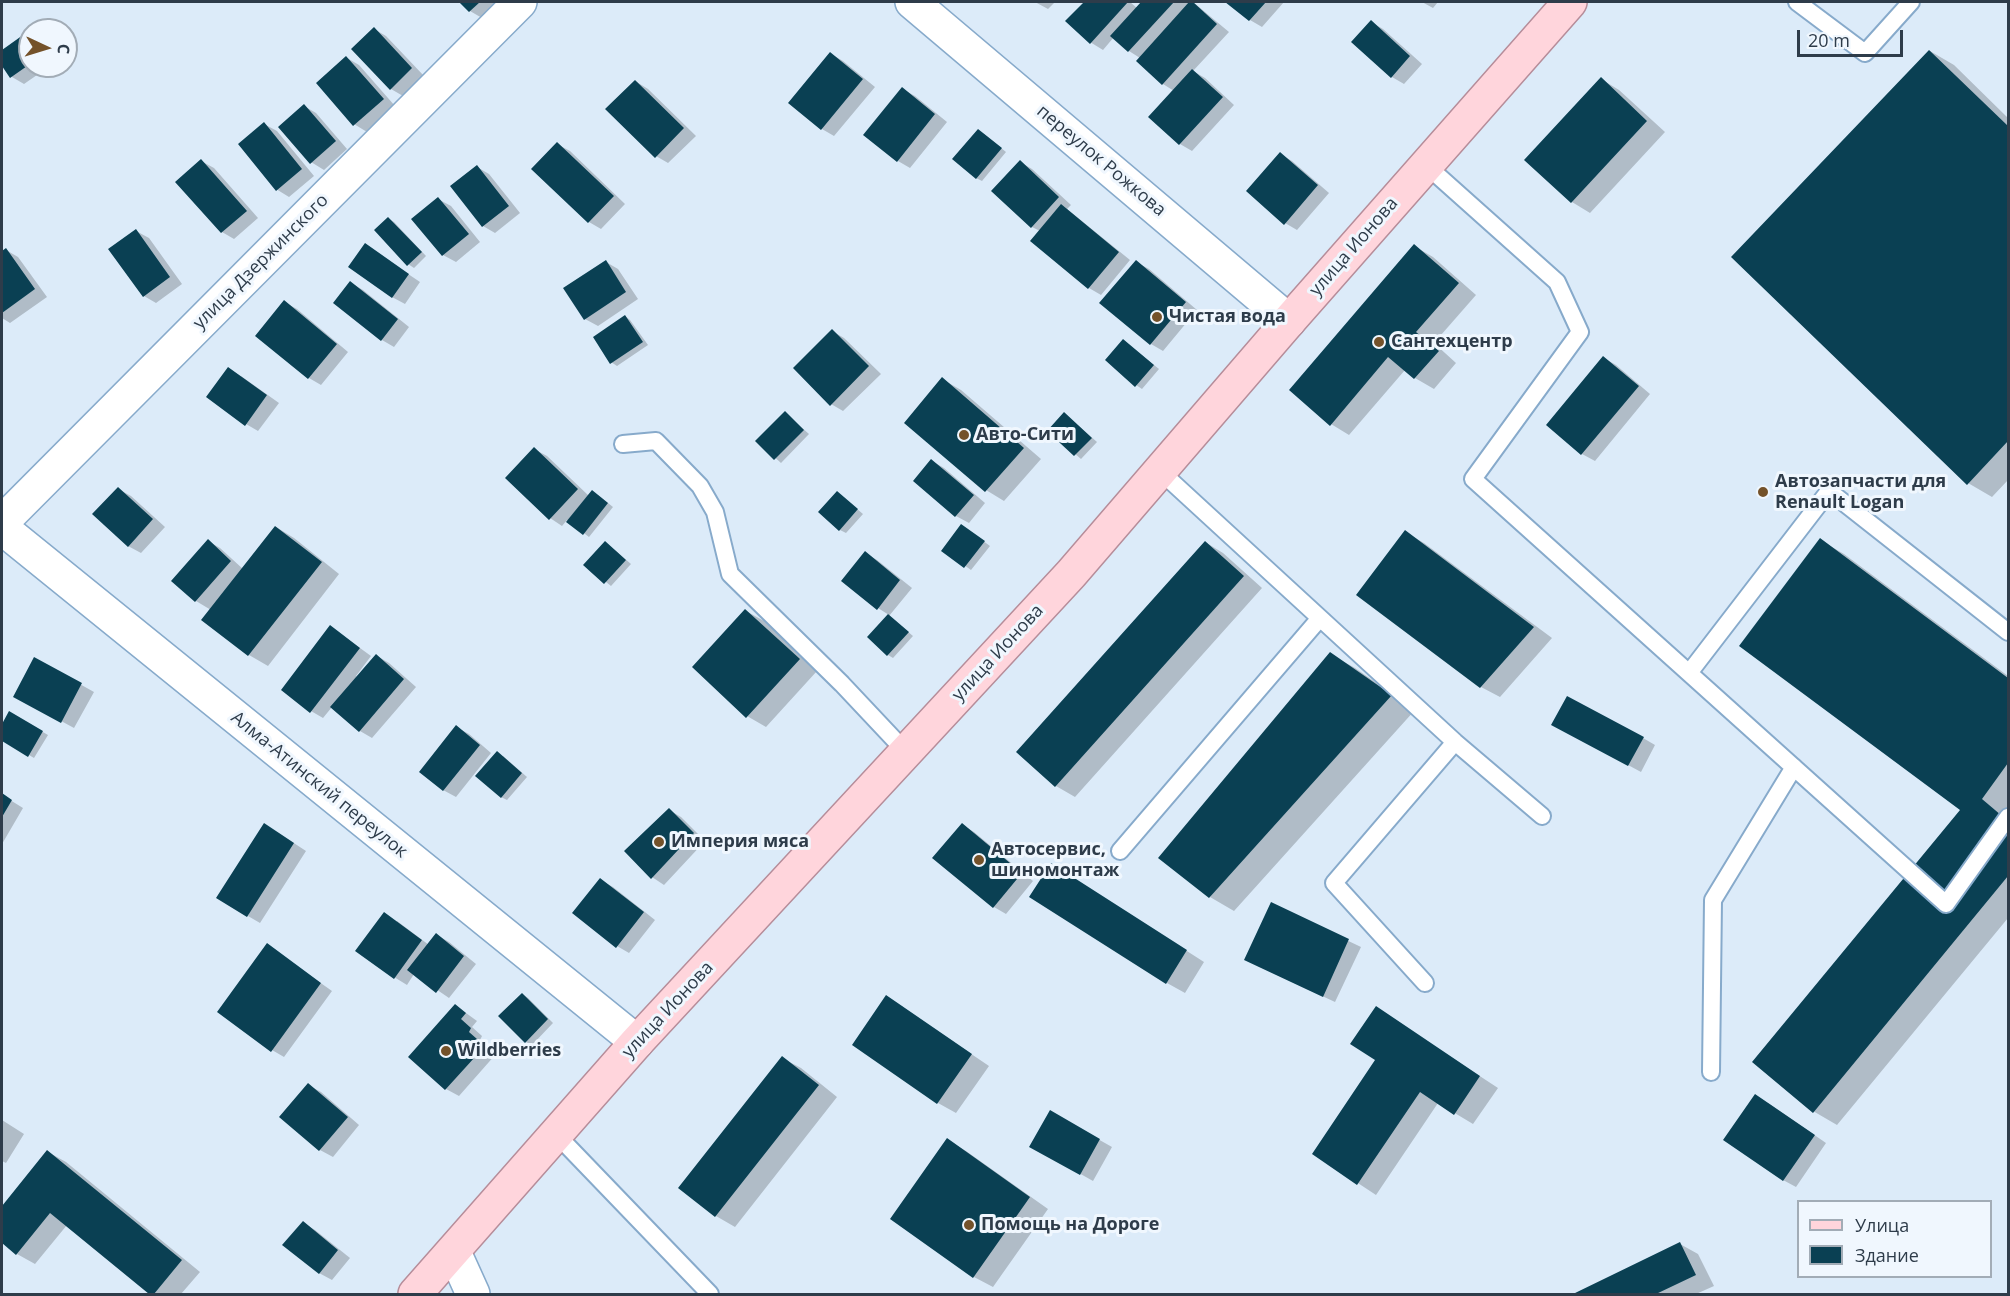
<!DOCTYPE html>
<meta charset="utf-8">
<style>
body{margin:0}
#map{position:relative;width:2010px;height:1296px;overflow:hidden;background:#dcebf9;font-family:"Open Sans",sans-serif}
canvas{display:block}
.frame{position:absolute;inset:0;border:3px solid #2e3c4a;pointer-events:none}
.legend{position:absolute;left:1797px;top:1200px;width:195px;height:78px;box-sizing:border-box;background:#f0f7fe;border:2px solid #a2acb6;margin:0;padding:8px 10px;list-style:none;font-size:18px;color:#2e3c4a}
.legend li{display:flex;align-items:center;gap:12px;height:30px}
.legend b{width:30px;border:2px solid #a2acb6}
.north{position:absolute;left:18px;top:18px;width:60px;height:60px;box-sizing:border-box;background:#f0f7fe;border:2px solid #a2acb6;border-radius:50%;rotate:94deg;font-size:16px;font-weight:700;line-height:24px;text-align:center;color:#2e3c4a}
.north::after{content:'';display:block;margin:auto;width:21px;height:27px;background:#74522a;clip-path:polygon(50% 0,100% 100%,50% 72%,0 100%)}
.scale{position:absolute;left:1797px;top:30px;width:106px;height:27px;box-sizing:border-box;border:3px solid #2e3c4a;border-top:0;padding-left:8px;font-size:18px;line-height:21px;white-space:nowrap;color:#2e3c4a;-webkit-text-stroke:4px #f0f7fe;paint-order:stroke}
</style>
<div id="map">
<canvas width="2010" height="1296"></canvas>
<div class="frame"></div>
<ul class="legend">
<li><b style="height:8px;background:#ffd5dc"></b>Улица</li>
<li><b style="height:16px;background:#0a4053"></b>Здание</li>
</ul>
<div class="north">С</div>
<div class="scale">20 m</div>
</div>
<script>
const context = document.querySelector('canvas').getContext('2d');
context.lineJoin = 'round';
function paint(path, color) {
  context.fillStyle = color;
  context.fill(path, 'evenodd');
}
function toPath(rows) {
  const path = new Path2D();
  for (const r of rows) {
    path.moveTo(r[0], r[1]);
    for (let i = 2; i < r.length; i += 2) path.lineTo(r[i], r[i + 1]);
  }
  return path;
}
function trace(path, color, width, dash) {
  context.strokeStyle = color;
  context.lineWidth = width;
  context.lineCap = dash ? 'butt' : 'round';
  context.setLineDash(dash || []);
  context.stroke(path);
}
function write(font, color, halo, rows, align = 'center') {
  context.font = font + ' "Open Sans",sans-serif';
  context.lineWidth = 6;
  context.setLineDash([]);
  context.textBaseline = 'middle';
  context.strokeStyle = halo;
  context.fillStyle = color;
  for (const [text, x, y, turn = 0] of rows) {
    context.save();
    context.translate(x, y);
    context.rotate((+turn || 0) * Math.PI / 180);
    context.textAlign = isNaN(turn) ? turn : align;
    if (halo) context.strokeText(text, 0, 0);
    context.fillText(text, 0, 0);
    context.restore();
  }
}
paint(toPath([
 [461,2,499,2,482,18,470,11],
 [1035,2,1055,2,1048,9],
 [1086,2,1130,2,1137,8,1143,2,1193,2,1229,32,1193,71,1205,78,1234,105,1192,151,1180,144,1150,117,1174,91,1163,84,1140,58,1129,51,1114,37,1103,50,1090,42,1068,21],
 [1228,2,1284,2,1262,27,1250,20],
 [1422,2,1438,2,1433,8],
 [45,21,57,28,59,30,33,30],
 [1371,22,1383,29,1422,64,1404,84,1392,77],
 [374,29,386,36,424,76,403,96,391,89],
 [30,32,30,66,50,66,24,84,12,77,2,63,2,52],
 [66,40,73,50,66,54],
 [1930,51,1954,65,2008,118,2008,480,1992,497,1968,483],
 [831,54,843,61,875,87,834,136,822,129],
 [347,58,359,65,395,106,367,132,354,124],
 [1601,79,1619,90,1665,132,1590,213,1572,202],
 [635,81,648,89,696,136,668,163,656,156],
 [902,89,915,96,947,122,910,168,898,161],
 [304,106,316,113,347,149,324,170,311,162],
 [264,124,277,131,314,176,289,197,276,189],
 [984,134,1006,152,982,181,976,178],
 [557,144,570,151,625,204,601,229,589,222],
 [1280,154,1292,161,1329,193,1297,230,1285,223],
 [201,161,214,168,258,218,234,239,222,232],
 [1020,162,1032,169,1071,205,1067,209,1130,260,1101,295,1089,288,1032,241,1040,231,1032,227],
 [477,167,489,174,520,213,495,233,483,226],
 [438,199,451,206,480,242,456,262,443,255,414,219],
 [389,219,394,222,426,256,414,268,408,264],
 [136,231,149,238,182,284,156,303,144,296],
 [365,245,420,282,405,304,392,297],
 [1414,246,1433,257,1476,295,1434,343,1456,363,1434,389,1415,378,1405,370,1349,435,1331,424],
 [6,250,18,257,47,297,10,323,2,318,2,253],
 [606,262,618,269,638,299,598,326,585,319],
 [1136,262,1149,269,1197,310,1163,351,1151,344,1102,303],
 [351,283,363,290,409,327,394,347,382,340],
 [284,302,297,309,348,352,321,385,309,378,257,335],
 [625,316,630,320,648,345,617,366,611,362],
 [832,331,844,338,881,374,843,411,831,404],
 [1124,341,1159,369,1142,389,1136,385],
 [1604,358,1616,365,1650,394,1595,461,1582,454,1548,425],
 [241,376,279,403,258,431,246,424],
 [942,379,961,390,1041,459,1004,501,986,490],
 [785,413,809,434,781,463,757,441],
 [1065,414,1097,442,1081,459,1049,431],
 [534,449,547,456,589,496,598,495,613,507,589,537,567,520,562,526,550,518],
 [932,461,944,468,985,503,969,523,956,516,915,481],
 [118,489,131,496,165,527,141,553,128,546],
 [838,493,863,514,846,533,840,530],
 [276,527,294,538,339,574,268,666,249,655,203,619,211,610,196,601,173,581,208,541,220,548,243,569],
 [967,529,990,546,971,570,943,550],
 [1405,532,1424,543,1552,638,1500,697,1481,687,1358,595],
 [1820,540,1844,554,2008,676,2008,918,1837,1125,1813,1111,1963,810],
 [1205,542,1223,553,1262,588,1075,797,1056,786,1018,752],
 [610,546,631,564,611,586,585,565],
 [865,553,877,560,912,588,889,616,913,636,893,658,888,655,889,615,878,608],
 [746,611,764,621,817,671,766,727,747,716],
 [331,627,371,656,356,676,358,678,377,656,389,663,416,687,372,738,360,731,332,707,323,718,311,711],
 [1330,654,1355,668,1415,710,1234,911,1210,897],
 [35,659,94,692,74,728,15,696],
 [10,713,48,735,34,758,2,739,2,727],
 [456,727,469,734,491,753,456,797,443,790],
 [1565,731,1643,738,1655,745,1641,772],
 [503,756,527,777,507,800,501,797],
 [2,795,23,808,2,844],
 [669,810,681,817,705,841,664,885,652,877],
 [962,825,974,832,1033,881,1006,914,994,907],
 [277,832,306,851,260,923,248,916],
 [1070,876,1204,962,1185,993,1167,983],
 [600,880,613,887,655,920,629,953,617,946],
 [1271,904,1361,947,1335,1002,1258,966],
 [397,921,429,945,437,935,449,942,476,964,449,998,414,974,407,985,394,977],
 [267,945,332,991,284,1057,272,1050],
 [522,994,528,998,553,1023,532,1045,526,1042],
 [887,997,989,1066,956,1113,938,1103],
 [455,1005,477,1021,472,1027,482,1036,480,1040,496,1054,459,1096,446,1089,410,1057],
 [1376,1008,1498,1088,1473,1124,1438,1103,1376,1195,1314,1154,1377,1060],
 [782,1058,801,1068,837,1097,735,1227,716,1216,680,1187],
 [308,1085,321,1092,359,1125,333,1157,320,1150,281,1117],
 [1768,1103,1826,1143,1796,1187,1783,1180],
 [1050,1112,1112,1147,1093,1181,1031,1146],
 [2,1120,24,1134,6,1163,2,1161],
 [947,1140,966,1151,1048,1209,993,1287,974,1277,892,1219],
 [48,1152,66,1162,200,1272,181,1294,151,1294,67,1225,35,1264,17,1254,2,1241,2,1208],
 [303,1223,315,1230,350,1258,332,1280,319,1273],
 [1680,1244,1698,1254,1714,1286,1696,1294,1577,1294]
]), '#0003');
paint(toPath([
 [459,2,480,2,469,12],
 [1084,2,1128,2,1090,44,1065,21],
 [1141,2,1174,2,1128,52,1110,36],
 [1189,2,1193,2,1217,24,1162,85,1136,61],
 [1225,2,1266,2,1249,21],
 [45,19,53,30,30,30],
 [1371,20,1410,56,1391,78,1351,42],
 [374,27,412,68,390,90,351,49],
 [30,30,30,64,10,78,2,66,2,50],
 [1929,50,2008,126,2008,441,1967,485,1731,257],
 [830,52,863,79,821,130,788,103],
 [346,56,384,99,353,126,316,83],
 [1192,69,1223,97,1179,145,1148,117],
 [1601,77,1647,121,1571,203,1524,160],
 [635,80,684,128,655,158,605,109],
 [902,87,935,114,897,162,863,135],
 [304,104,336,141,310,164,278,127],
 [264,122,302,169,276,191,238,144],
 [978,129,1002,148,976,179,952,159],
 [557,142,614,196,588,223,531,169],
 [1280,152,1318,185,1284,225,1246,191],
 [201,159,247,211,221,233,175,182],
 [1020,160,1059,197,1031,228,991,191],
 [477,165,509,206,482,227,450,186],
 [438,197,469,234,442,256,411,219],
 [1061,204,1119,252,1088,289,1030,241],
 [388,217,422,252,407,266,374,230],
 [136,229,170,277,143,297,108,249],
 [365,243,409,274,392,298,348,267],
 [1414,244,1459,283,1416,332,1439,351,1414,379,1388,357,1330,426,1289,390],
 [6,248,35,289,2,313,2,251],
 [606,260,626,292,584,320,563,288],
 [1136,260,1186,302,1150,345,1099,303],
 [350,281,398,319,381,341,333,303],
 [284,300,337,344,308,379,255,336],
 [625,315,643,342,610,364,593,337],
 [832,329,869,366,830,406,793,368],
 [1123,339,1154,365,1135,387,1105,360],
 [1603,356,1639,386,1581,455,1546,425],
 [228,367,267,395,245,426,206,397],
 [942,377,1024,448,985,492,904,423],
 [785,411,804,430,774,460,755,441],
 [1064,412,1092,438,1074,456,1047,431],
 [534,447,578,489,549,520,505,478],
 [931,459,974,495,955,517,913,481],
 [118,487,153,519,128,547,92,514],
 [592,490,608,503,583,535,566,522],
 [837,491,858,509,839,531,818,512],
 [961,524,985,541,964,568,941,551],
 [275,526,322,562,248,656,201,620],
 [1405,530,1534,627,1480,688,1356,595],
 [1820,538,2008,678,2008,763,1982,799,2008,821,2008,876,1813,1113,1752,1062,1960,810,1739,646],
 [208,539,231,561,195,602,171,581],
 [605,541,626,560,604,584,583,565],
 [1205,541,1244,576,1055,787,1016,752],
 [865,551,900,580,877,610,841,581],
 [745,609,800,659,746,718,692,667],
 [888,614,909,632,887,656,867,637],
 [330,625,360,648,310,713,281,690],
 [1330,652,1392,695,1209,898,1158,858],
 [376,654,404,679,359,732,330,707],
 [34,657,82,683,61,723,13,697],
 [1567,696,1644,737,1628,766,1551,725],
 [9,711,43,731,28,757,2,741,2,724],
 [456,725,480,745,443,791,419,772],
 [497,751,522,773,501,798,475,776],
 [2,793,12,800,2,817],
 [669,808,694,833,651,879,624,851],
 [264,823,294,843,247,917,216,898],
 [962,823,1022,873,993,908,932,858],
 [1051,863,1187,950,1166,984,1029,897],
 [600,878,644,912,616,948,572,913],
 [1271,902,1349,939,1323,997,1244,960],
 [384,912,422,940,394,979,355,951],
 [436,933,464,956,436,993,407,970],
 [267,943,321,983,271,1052,217,1012],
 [522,993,548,1019,525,1043,498,1016],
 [886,995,972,1054,937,1104,852,1045],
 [455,1004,466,1013,461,1019,471,1028,469,1032,485,1046,445,1090,408,1057],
 [1376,1006,1480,1076,1454,1115,1420,1092,1357,1185,1312,1154,1375,1060,1350,1044],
 [782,1056,819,1085,715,1217,678,1188],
 [308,1083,348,1117,319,1151,279,1117],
 [1755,1094,1815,1135,1783,1181,1723,1140],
 [1050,1110,1100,1139,1080,1175,1029,1147],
 [947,1138,1030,1197,973,1278,890,1219],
 [47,1150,182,1260,154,1294,149,1294,50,1213,16,1255,2,1243,2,1206],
 [303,1221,338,1250,319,1274,282,1245],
 [1680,1242,1696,1275,1656,1294,1573,1294]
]), '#0a4053');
const lane = toPath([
 [1797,2,1865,53,1911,2],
 [1426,165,1557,282,1580,332,1473,479,1946,904,2008,817],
 [623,444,656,441,700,486,715,512,730,574,842,684,906,752],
 [1160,471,1455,742,1542,816],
 [1689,673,1829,491,2008,632],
 [1120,851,1320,618],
 [1425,983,1334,883,1455,742],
 [1711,1072,1713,900,1794,767],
 [556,1134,710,1294]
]);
const street = toPath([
 [912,2,1289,321],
 [2,522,520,2],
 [2,528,637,1042],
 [454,1252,473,1294]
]);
const primary = toPath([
 [415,1294,637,1042,1071,574,1289,321,1570,2]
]);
trace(lane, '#87aacb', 20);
trace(street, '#87aacb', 36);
trace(primary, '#b68d9a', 36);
trace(lane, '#fff', 16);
trace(street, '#fff', 33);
trace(primary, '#ffd5dc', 33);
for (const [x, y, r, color] of [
 [1157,317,6,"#74522a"],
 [1379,342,6,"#74522a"],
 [964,435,6,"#74522a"],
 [1763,492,6,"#74522a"],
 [659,842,6,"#74522a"],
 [979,860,6,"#74522a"],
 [446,1051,6,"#74522a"],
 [969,1225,6,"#74522a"]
]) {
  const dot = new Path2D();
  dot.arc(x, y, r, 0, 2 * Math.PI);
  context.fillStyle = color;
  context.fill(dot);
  trace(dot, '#f0f7fe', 2);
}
write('18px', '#2e3c4a', '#f0f7fe', [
 ["переулок Рожкова",1101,161,40],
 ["улица Ионова",1354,247,-49],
 ["улица Дзержинского",261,262,-45],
 ["улица Ионова",998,653,-47],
 ["Алма-Атинский переулок",319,785,39],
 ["улица Ионова",668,1010,-47]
]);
write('bold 18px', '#2e3c4a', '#f0f7fe', [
 ["Чистая вода",1169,317],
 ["Сантехцентр",1391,342],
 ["Авто-Сити",976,435],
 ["Автозапчасти для",1775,482],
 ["Renault Logan",1775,503],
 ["Империя мяса",671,842],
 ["Автосервис,",991,850],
 ["шиномонтаж",991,871],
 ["Wildberries",458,1051],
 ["Помощь на Дороге",981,1225]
], 'left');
</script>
